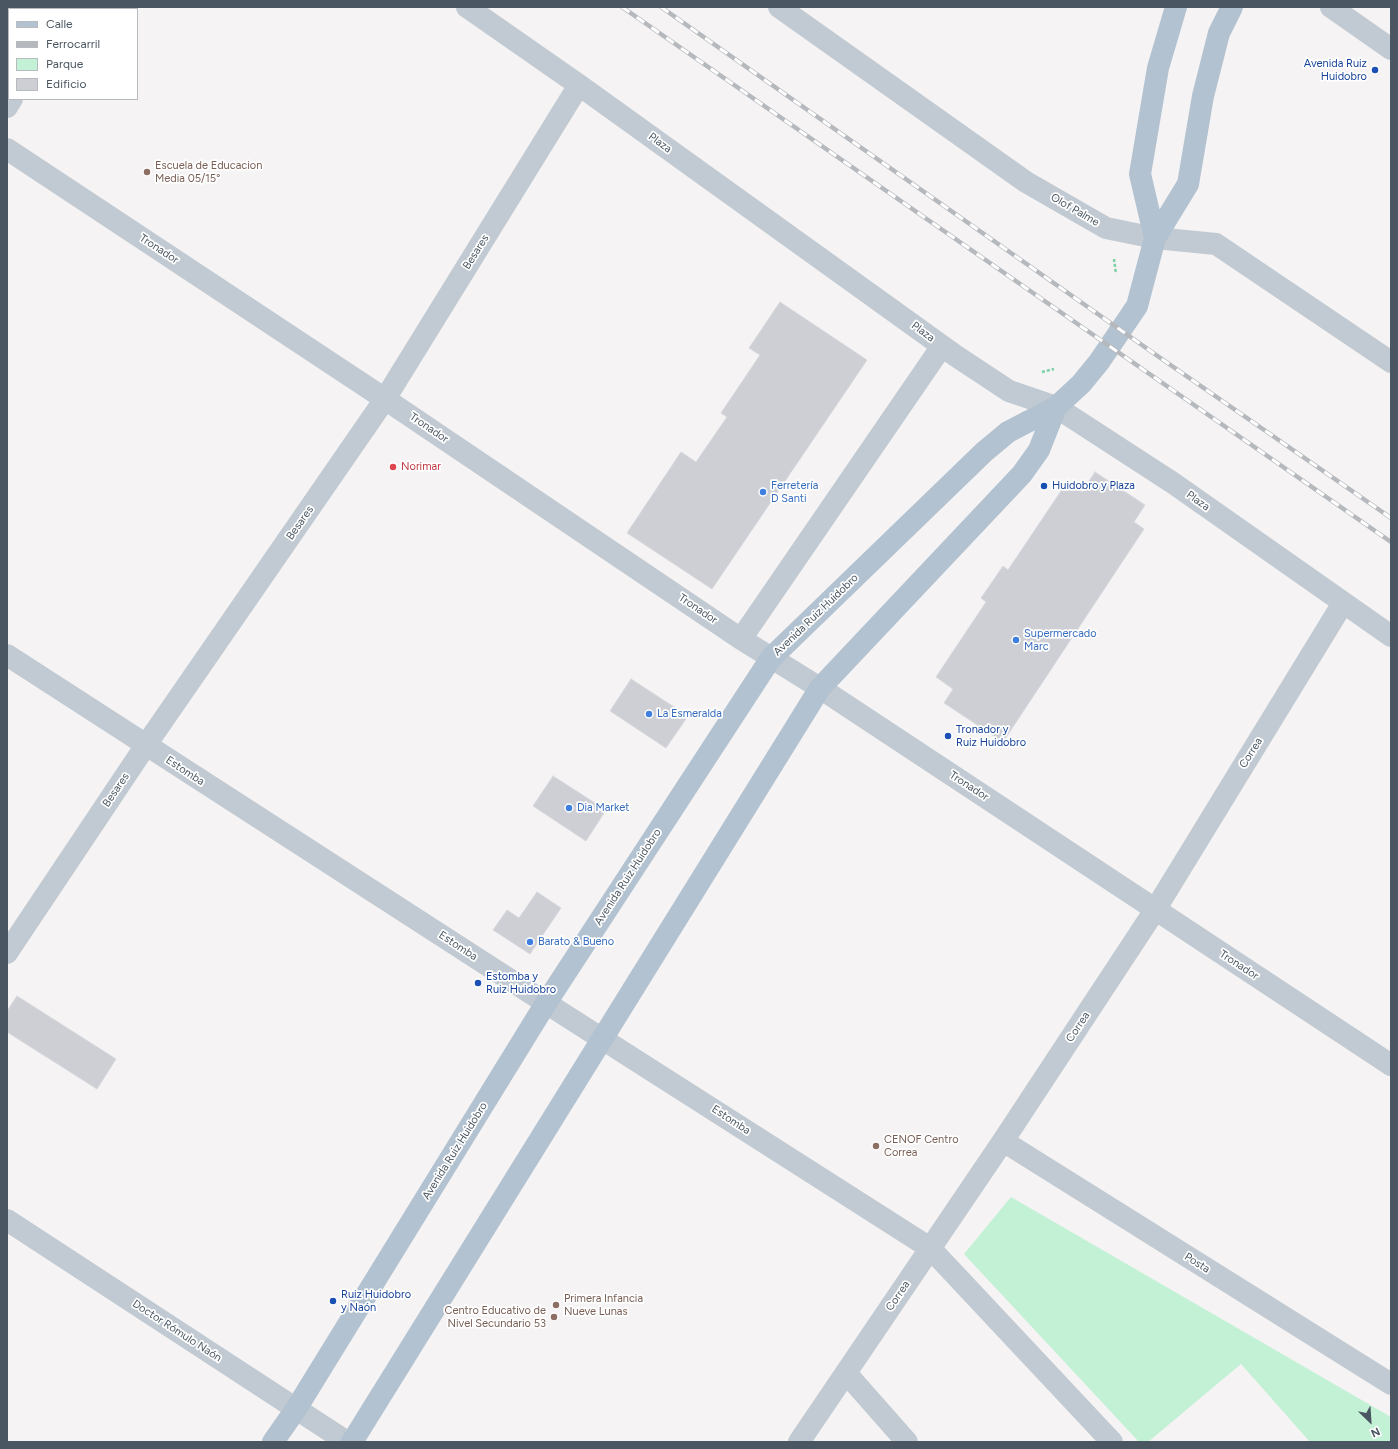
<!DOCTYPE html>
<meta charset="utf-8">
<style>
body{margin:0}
#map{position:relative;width:1398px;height:1449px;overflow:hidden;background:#f5f3f3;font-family:Figtree,sans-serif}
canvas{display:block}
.frame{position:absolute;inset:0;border:8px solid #4a5661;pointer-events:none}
.legend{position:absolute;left:8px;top:8px;width:130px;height:92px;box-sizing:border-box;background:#fff;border:1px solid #b7bbc0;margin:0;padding:5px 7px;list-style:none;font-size:12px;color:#4a5661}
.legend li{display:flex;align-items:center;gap:8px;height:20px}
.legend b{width:20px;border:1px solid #b7bbc0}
.north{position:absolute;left:1350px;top:1401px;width:40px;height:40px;-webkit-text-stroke:3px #fff;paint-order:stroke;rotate:155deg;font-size:11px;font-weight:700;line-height:16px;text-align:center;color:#4a5661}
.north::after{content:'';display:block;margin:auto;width:14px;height:18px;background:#4a5661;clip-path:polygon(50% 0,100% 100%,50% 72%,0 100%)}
</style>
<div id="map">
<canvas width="1398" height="1449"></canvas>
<div class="frame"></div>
<ul class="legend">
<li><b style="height:5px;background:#b3c2d1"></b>Calle</li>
<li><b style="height:5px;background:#b5b8bd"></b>Ferrocarril</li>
<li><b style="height:11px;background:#c3f1d5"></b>Parque</li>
<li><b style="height:11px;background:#cdcfd5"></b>Edificio</li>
</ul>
<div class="north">N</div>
</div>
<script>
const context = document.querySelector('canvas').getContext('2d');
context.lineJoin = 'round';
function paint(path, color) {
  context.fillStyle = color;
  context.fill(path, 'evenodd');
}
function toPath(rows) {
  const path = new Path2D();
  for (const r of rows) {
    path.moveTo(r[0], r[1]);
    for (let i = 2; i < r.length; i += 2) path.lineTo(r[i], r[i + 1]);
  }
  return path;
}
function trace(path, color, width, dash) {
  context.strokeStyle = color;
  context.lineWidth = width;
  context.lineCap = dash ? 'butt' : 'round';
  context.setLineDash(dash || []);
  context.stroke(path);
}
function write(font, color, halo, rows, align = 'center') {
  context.font = font + ' Figtree,sans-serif';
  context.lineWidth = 3.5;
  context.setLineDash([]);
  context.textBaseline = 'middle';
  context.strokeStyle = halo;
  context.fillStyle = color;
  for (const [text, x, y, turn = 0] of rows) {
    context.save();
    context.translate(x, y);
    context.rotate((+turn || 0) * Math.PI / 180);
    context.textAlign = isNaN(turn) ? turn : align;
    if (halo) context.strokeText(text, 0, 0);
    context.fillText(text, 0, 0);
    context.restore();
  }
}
paint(toPath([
 [1011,1197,1391,1417,1391,1442,1310,1442,1241,1364,1148,1442,1139,1442,964,1254]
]), '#c3f1d5');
const building = toPath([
 [780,302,867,360,712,589,627,533,681,452,696,462,727,417,721,413,760,355,749,348,780,302],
 [1095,472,1145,505,1134,522,1144,529,1003,742,944,703,953,689,936,677,986,602,981,598,1003,566,1008,570,1067,482,1082,492,1095,472],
 [631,679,688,716,666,748,610,711,631,679],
 [553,776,606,810,586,841,533,806,553,776],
 [537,892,561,908,530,954,493,930,507,910,519,918,537,892],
 [17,996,116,1059,97,1089,7,1032,7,1011,17,996]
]);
paint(building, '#cdcfd5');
trace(building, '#d7d9de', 1);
trace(toPath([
 [1114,259,1116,274],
 [1042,372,1054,369]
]), '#7ad0a6', 2.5, [3, 2]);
trace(toPath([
 [467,7,579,85,956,356,1009,391,1056,407,1173,483,1391,636],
 [779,7,1026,182,1106,228,1155,238,1216,244,1391,362],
 [1331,7,1391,49],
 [71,9,72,7],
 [7,107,12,99],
 [7,149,385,399,741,639,820,688,1391,1065],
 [741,639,942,346],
 [7,655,546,1003,930,1248,1112,1442],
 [7,953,146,745,385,399,579,85],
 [1003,1141,1391,1384],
 [7,1220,347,1442],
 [846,1373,907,1442],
 [799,1442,1003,1141,1155,910,1343,603]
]), '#c1cad2', 22);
trace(toPath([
 [1155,238,1140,174,1158,68,1176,7],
 [273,1442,296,1409,546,1003,771,658,984,452,1008,432,1056,407,1081,384,1099,362,1137,306,1155,238,1188,184,1203,96,1219,33,1232,7],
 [352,1442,820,688,1022,474,1039,450,1056,407]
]), '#b3c2d1', 22);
const rail = toPath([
 [622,7,1391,542],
 [661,7,1159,357,1391,518]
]);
trace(rail, '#b5b8bd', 4.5);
trace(rail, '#fff', 3, [9]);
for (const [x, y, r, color] of [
 [1375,70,4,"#1a4fb4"],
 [147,172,4,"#8d6e63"],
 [393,467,4,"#e0444e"],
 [1044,486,4,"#1a4fb4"],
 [763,492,4,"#3f7fe0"],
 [1016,640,4,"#3f7fe0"],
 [649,714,4,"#3f7fe0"],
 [948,736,4,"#1a4fb4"],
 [569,808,4,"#3f7fe0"],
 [530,942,4,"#3f7fe0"],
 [478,983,4,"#1a4fb4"],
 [876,1146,4,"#8d6e63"],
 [333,1301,4,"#1a4fb4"],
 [556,1305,4,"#8d6e63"],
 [554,1317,4,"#8d6e63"]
]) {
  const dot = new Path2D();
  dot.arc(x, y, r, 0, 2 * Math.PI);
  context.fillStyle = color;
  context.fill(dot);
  trace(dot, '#fff', 1.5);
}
write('11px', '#164399', '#fff', [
 ["Avenida Ruiz",1367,64,"right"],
 ["Huidobro",1367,77,"right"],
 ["Huidobro y Plaza",1052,486],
 ["Tronador y",956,730],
 ["Ruiz Huidobro",956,743],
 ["Estomba y",486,977],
 ["Ruiz Huidobro",486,990],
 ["Ruiz Huidobro",341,1295],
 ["y Naón",341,1308]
], 'left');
write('11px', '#4a5661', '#fff', [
 ["Plaza",660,143,36],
 ["Olof Palme",1075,210,30],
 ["Tronador",159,249,33],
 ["Besares",476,252,-58],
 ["Plaza",923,332,36],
 ["Tronador",429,428,34],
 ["Plaza",1198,501,35],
 ["Besares",300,523,-55],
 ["Tronador",698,609,34],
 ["Avenida Ruiz Huidobro",816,615,-44],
 ["Correa",1251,753,-58],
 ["Estomba",185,771,33],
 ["Tronador",969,786,33],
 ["Besares",116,790,-56],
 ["Avenida Ruiz Huidobro",628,877,-57],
 ["Estomba",458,946,33],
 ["Tronador",1239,965,33],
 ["Correa",1078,1027,-57],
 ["Estomba",731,1120,33],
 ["Avenida Ruiz Huidobro",455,1151,-58],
 ["Posta",1197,1263,32],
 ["Correa",898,1296,-56],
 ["Doctor Rómulo Naón",177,1331,33]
]);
write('11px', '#785e54', '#fff', [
 ["Escuela de Educacion",155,166],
 ["Media 05/15°",155,179],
 ["CENOF Centro",884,1140],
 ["Correa",884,1153],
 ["Primera Infancia",564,1299],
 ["Nueve Lunas",564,1312],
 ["Centro Educativo de",546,1311,"right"],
 ["Nivel Secundario 53",546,1324,"right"]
], 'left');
write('11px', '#be3a42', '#fff', [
 ["Norimar",401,467]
], 'left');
write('11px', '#366cbe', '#fff', [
 ["Ferretería",771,486],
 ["D Santi",771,499],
 ["Supermercado",1024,634],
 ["Marc",1024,647],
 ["La Esmeralda",657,714],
 ["Dia Market",577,808],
 ["Barato & Bueno",538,942]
], 'left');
</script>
